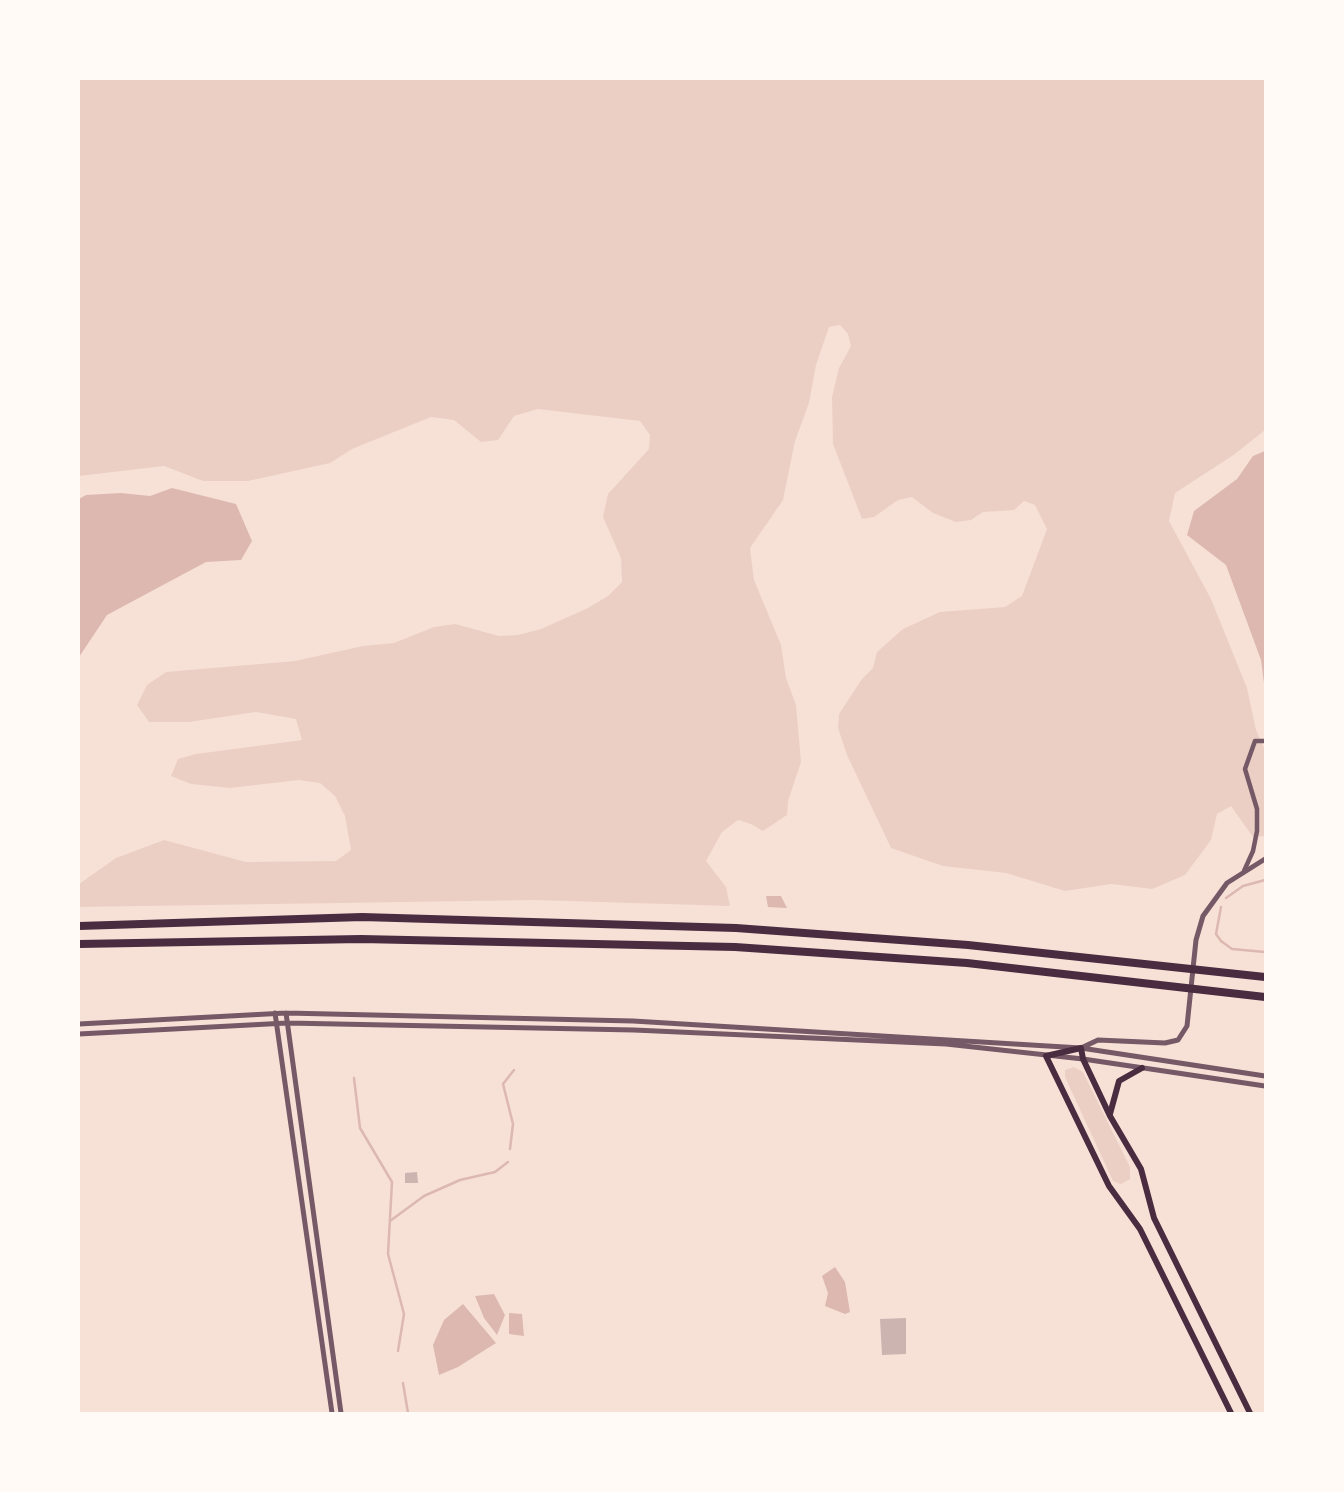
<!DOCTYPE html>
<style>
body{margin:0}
#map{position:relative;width:1344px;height:1492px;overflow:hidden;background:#f7e1d7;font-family:"Roboto Condensed",sans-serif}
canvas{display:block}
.frame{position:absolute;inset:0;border:80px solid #fffaf5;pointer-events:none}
</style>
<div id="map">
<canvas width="1344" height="1492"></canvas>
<div class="frame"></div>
</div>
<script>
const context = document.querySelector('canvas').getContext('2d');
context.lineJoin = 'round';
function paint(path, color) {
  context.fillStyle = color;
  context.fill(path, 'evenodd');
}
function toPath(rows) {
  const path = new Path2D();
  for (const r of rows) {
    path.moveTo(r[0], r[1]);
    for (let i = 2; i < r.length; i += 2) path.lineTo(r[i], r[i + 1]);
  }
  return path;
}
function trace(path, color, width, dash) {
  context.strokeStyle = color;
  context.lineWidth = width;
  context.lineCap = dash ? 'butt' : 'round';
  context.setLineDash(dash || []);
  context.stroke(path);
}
paint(toPath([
 [79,79,1265,79,1265,430,1235,454,1175,493,1169,521,1211,599,1247,688,1256,730,1265,750,1265,836,1253,837,1231,806,1217,814,1211,840,1185,875,1152,889,1111,884,1065,891,1006,873,943,866,891,848,847,755,838,728,839,714,862,679,873,668,877,652,903,629,940,612,1005,607,1022,596,1047,529,1035,505,1024,501,1014,510,983,512,971,520,956,522,933,513,912,497,898,500,874,517,862,519,833,444,832,397,839,368,851,346,848,334,840,325,829,327,816,365,809,403,795,441,783,500,750,548,754,580,781,645,786,678,796,705,801,762,788,801,787,815,763,831,751,824,738,820,722,832,706,861,726,887,730,906,535,900,79,907,79,884,116,858,164,840,246,862,336,861,351,850,345,816,335,796,320,783,299,780,230,788,191,784,171,776,178,759,196,754,302,740,296,719,256,712,189,722,149,722,137,705,147,685,166,672,295,661,363,646,394,643,434,627,455,624,499,636,518,635,541,629,588,608,608,596,622,582,621,558,603,517,608,494,649,449,650,435,640,421,538,409,514,416,498,440,481,442,454,420,431,417,352,449,330,463,248,481,203,481,164,466,79,476],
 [1074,1067,1083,1072,1130,1167,1130,1179,1121,1184,1113,1181,1065,1077,1065,1070]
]), '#ebcfc5');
paint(toPath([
 [1265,451,1265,450,1265,691,1261,660,1226,565,1187,535,1194,511,1237,479,1253,456],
 [172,488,236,504,252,541,241,560,206,562,107,615,79,657,79,499,86,495,121,493,150,496],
 [766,896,781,896,787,908,768,907],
 [835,1267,845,1282,850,1312,845,1314,825,1306,828,1293,822,1276],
 [494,1294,505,1315,497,1335,484,1318,475,1296],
 [463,1304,496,1343,458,1367,439,1375,433,1345,444,1320],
 [509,1313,522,1314,524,1336,509,1334]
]), '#dcb8b0');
trace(toPath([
 [1226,898,1243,886,1265,880],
 [1221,907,1216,934,1221,941,1232,949,1265,952],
 [354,1078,360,1128,392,1182,388,1254,404,1314,398,1351],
 [510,1149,513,1124,503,1084,514,1070],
 [390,1221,424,1196,460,1180,495,1172,508,1162],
 [403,1383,408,1413]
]), '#dcb8b0', 2.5);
paint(toPath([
 [417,1172,418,1183,405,1183,405,1173],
 [906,1318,906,1354,882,1355,880,1319]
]), '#ccb4b1');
trace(toPath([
 [1244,871,1253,851,1257,831,1257,809,1245,769,1255,741,1265,741]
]), '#755966', 4.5);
trace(toPath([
 [275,1013,332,1413],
 [286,1013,341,1413],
 [79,1024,286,1013,633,1021,1081,1048,1265,1076],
 [79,1034,287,1023,634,1030,946,1044,1083,1059,1265,1086],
 [1081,1048,1098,1040,1165,1043,1178,1040,1187,1026,1196,940,1203,916,1227,883,1265,859]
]), '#755966', 5);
trace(toPath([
 [1110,1114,1119,1081,1142,1068],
 [1231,1413,1140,1229,1109,1186,1046,1056,1081,1048,1083,1059,1110,1116,1141,1169,1154,1218,1250,1413]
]), '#4a2c40', 6);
trace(toPath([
 [79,926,362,917,736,928,968,945,1265,977],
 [79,944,361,939,735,947,967,963,1265,997]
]), '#4a2c40', 8);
</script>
